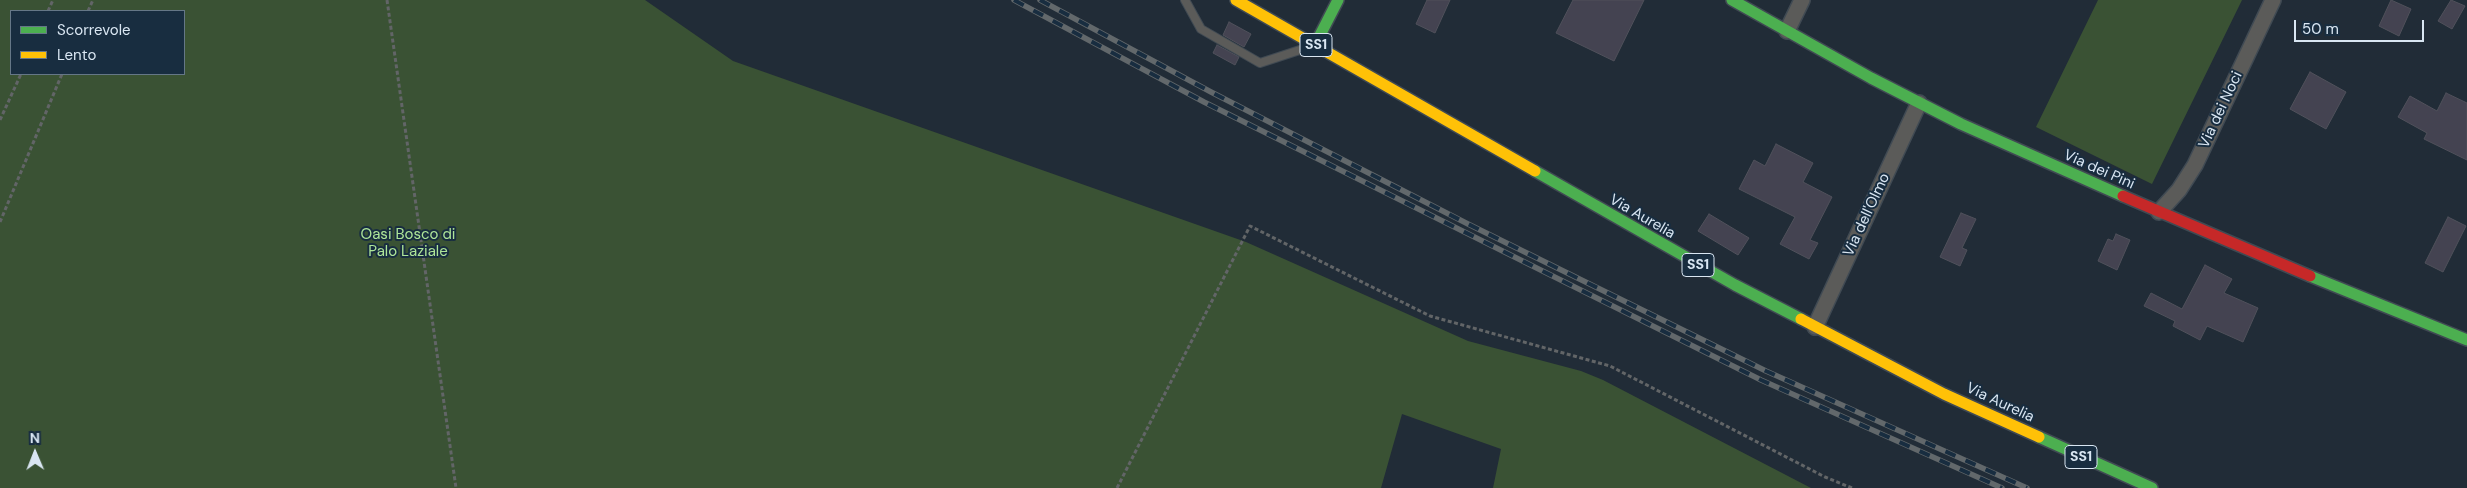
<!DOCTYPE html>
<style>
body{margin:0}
#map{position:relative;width:2467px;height:488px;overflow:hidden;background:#212c37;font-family:"DM Sans",sans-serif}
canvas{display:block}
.legend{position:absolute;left:10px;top:10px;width:175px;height:65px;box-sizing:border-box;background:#182d40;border:1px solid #657787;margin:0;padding:6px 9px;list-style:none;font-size:15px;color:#d9e6f2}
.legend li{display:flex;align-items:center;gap:10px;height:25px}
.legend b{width:25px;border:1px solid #657787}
.north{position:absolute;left:10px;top:428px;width:50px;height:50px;-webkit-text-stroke:4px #182d40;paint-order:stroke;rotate:359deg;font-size:14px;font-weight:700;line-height:20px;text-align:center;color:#d9e6f2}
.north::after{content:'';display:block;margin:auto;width:18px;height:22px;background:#d9e6f2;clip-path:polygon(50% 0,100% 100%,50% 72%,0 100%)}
.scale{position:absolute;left:2294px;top:20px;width:130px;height:22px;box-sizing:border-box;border:2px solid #d9e6f2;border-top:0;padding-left:6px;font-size:15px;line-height:18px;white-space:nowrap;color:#d9e6f2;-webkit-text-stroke:4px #182d40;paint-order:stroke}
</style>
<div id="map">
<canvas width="2467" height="488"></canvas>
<ul class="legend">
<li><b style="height:6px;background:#4caf50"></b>Scorrevole</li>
<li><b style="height:6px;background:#ffc107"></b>Lento</li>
</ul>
<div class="north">N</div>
<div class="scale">50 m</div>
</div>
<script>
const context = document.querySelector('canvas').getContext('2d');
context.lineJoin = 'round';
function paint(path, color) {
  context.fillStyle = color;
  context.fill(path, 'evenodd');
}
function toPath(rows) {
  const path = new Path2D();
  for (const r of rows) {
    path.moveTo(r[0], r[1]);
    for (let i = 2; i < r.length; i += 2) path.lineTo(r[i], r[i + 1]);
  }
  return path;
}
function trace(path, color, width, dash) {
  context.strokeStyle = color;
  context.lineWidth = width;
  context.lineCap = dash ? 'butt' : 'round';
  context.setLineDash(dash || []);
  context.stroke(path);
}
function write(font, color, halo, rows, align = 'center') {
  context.font = font + ' "DM Sans",sans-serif';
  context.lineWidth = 4;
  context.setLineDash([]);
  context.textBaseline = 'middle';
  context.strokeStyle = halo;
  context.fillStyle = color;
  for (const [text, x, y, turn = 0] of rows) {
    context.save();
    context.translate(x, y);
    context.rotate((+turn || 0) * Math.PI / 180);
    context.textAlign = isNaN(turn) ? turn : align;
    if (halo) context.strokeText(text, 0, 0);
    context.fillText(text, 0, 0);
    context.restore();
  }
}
paint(toPath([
 [0,0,645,0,733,61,1246,242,1468,341,1581,371,1603,380,1811,488,1493,488,1501,449,1402,414,1381,488,0,488],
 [11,11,184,11,184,74,11,74],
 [2098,0,2242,0,2152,184,2036,127]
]), '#3a5234');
const building = toPath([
 [1427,0,1450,0,1435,33,1416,24,1427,0],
 [1573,0,1644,0,1614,61,1556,33,1573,0],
 [2391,0,2411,9,2399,36,2379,26,2391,0],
 [2451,0,2465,6,2452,29,2438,21,2451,0],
 [1229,22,1251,34,1244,47,1223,35,1229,22],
 [1217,45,1239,57,1235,65,1213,53,1217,45],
 [2310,72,2346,92,2326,129,2290,109,2310,72],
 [2446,93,2467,103,2467,160,2424,139,2427,133,2398,117,2410,96,2437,111,2446,93],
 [1776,144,1813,163,1803,182,1832,197,1810,240,1818,243,1809,259,1780,244,1795,217,1739,189,1754,160,1765,166,1776,144],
 [1961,213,1976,219,1962,248,1967,250,1960,266,1940,257,1961,213],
 [1709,214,1749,238,1738,255,1698,231,1709,214],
 [2448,217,2466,226,2443,272,2425,263,2448,217],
 [2116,234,2130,240,2117,270,2098,261,2108,239,2113,241,2116,234],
 [2205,265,2232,279,2224,293,2258,308,2243,342,2207,326,2200,340,2173,326,2175,321,2144,306,2151,293,2182,309,2205,265]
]);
paint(building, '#444351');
trace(building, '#50515b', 1);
const lane = toPath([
 [1185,0,1201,29,1260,63,1309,47]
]);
const street = toPath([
 [1787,31,1802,0],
 [2159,212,2179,190,2195,165,2273,0],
 [1815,327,1919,103]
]);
const fast = toPath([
 [1732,0,1871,78,1961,124,2123,196],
 [1315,45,1338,0],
 [1535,171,1735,285,1801,319],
 [2310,276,2467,340],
 [2039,437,2152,488]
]);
const slow = toPath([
 [1236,0,1535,171],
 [1801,319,1944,394,2039,437]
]);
const jam = toPath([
 [2123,196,2310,276]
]);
trace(lane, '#404a53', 10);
trace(street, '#404a53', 18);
trace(fast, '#404a53', 14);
trace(slow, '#404a53', 14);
trace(jam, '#404a53', 14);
trace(toPath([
 [387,0,456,488],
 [48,11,53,0],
 [88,11,93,0],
 [0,120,21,74],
 [0,222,62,74],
 [1117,488,1250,226,1430,316,1610,366,1825,477,1852,488]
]), '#626567', 3, [4, 2.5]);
trace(lane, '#5b5b59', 8);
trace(street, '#5b5b59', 15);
trace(fast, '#4caf50', 11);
trace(slow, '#ffc107', 11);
trace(jam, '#c62828', 11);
const rail = toPath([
 [1014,0,1204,102,1761,380,2002,488],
 [1040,0,1211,92,1468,224,1766,371,2027,488]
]);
trace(rail, '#62686b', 5.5);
trace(rail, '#182d40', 4, [11]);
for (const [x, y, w] of [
 [1316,45,32],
 [1698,265,32],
 [2081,457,32]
]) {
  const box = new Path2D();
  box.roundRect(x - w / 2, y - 11.5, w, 23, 4);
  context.fillStyle = '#182d40';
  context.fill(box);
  trace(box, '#d9e6f2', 1);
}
write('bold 14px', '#d9e6f2', null, [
 ["SS1",1316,45],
 ["SS1",1698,265],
 ["SS1",2081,457]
]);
write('15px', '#d9e6f2', '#182d40', [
 ["Via dei Noci",2221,110,-65],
 ["Via dei Pini",2099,170,24],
 ["Via dell'Olmo",1867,215,-65],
 ["Via Aurelia",1642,217,30],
 ["Via Aurelia",2000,403,25]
]);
write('15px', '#aee598', '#182d40', [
 ["Oasi Bosco di",408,235],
 ["Palo Laziale",408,252]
]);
</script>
